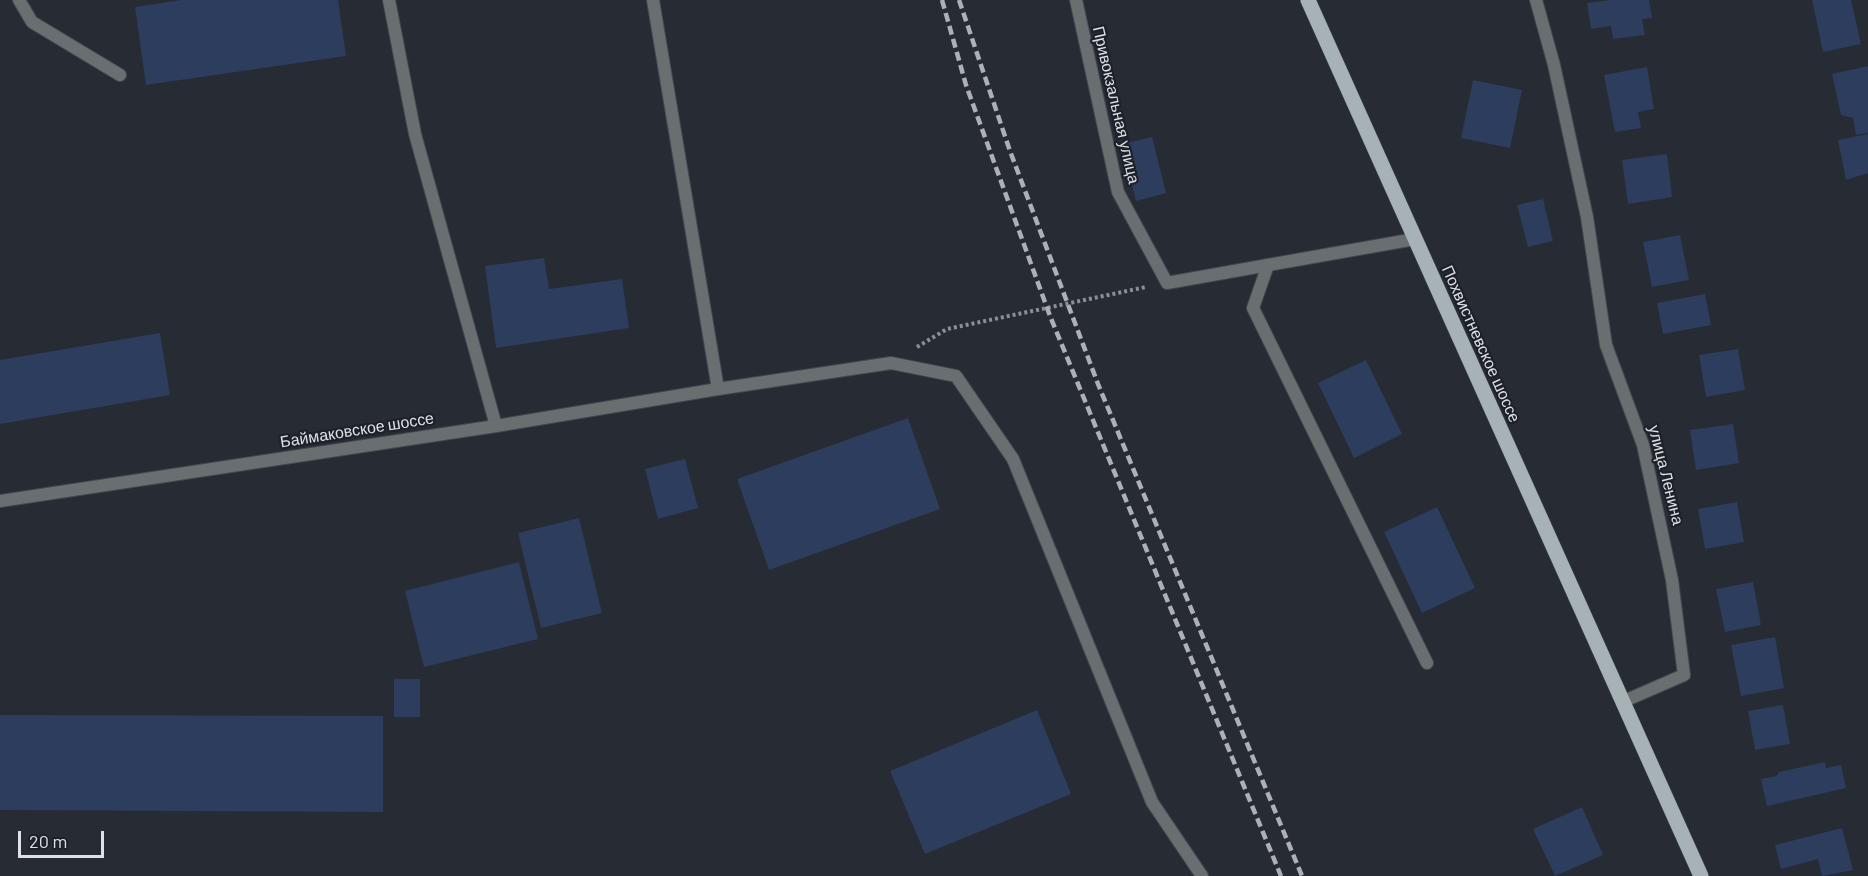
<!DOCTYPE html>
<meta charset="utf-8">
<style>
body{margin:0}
#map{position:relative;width:1868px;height:876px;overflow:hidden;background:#272b34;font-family:Barlow,sans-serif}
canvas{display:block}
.scale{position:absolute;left:18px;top:831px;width:86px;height:27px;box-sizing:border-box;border:3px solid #dee1e6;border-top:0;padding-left:8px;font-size:18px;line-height:21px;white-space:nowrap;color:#dee1e6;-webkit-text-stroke:4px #1d2129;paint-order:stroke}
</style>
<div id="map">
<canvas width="1868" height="876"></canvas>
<div class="scale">20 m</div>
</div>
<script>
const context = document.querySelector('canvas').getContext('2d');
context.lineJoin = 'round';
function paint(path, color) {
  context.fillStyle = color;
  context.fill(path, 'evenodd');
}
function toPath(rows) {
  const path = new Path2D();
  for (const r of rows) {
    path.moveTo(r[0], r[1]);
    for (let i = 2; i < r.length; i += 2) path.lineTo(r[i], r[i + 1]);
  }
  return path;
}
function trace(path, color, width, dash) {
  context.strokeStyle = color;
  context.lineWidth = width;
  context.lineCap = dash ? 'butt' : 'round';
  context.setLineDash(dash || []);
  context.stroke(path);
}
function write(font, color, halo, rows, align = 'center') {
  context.font = font + ' Barlow,sans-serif';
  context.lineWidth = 4.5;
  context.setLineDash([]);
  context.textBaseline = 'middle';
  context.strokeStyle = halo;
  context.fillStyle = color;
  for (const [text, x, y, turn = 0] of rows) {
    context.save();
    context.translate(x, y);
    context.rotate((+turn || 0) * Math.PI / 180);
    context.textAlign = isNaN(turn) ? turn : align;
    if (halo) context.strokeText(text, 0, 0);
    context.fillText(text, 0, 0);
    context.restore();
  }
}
paint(toPath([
 [181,0,338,0,346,56,146,85,135,7],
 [1610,0,1649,0,1652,18,1642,19,1645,35,1613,39,1611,26,1591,29,1587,3],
 [1812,0,1851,0,1861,44,1823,52],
 [1868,66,1868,133,1856,135,1853,118,1841,115,1832,74],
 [1647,67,1654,109,1638,112,1641,128,1615,132,1604,75],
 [1473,80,1522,90,1510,148,1461,138],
 [1868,134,1868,173,1846,180,1838,140],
 [1152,137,1166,193,1136,201,1122,144],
 [1667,154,1672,197,1628,204,1622,160],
 [1543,199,1553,241,1528,247,1517,205],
 [1680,235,1689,280,1652,287,1643,242],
 [544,258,549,289,622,279,629,328,496,348,485,266],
 [1705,294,1711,325,1663,334,1657,303],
 [160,333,170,395,0,424,0,360],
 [1738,349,1745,390,1706,397,1699,355],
 [1366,360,1402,434,1354,458,1318,383],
 [908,418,940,509,769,570,737,479],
 [1733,424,1739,463,1696,470,1690,430],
 [685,459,698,508,658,519,645,469],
 [1737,502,1744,542,1705,549,1698,509],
 [1437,507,1475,588,1422,613,1384,532],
 [579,518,602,613,541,628,518,533],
 [519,562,538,639,424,667,405,591],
 [1753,582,1761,625,1725,632,1716,589],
 [1775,637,1784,688,1741,696,1731,645],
 [394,679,420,679,420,717,394,717],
 [1783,705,1790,744,1755,750,1748,711],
 [1037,710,1071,794,925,854,890,771],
 [0,715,383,716,383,812,0,810],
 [1825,762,1826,768,1841,765,1846,788,1767,806,1761,779,1777,776,1779,772],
 [1582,807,1603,855,1555,876,1533,829],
 [1842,828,1853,870,1822,876,1818,859,1781,869,1775,845]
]), '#2c3d5d');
const service = toPath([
 [19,0,32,22,120,75],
 [389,0,415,134,496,426],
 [1076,0,1118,192,1167,283,1268,265,1253,308,1427,663],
 [718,389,891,363,956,376,1013,459,1152,802,1202,876]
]);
const minor = toPath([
 [1536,0,1554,65,1587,217,1606,345,1643,445,1672,580,1684,675,1622,702],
 [1268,265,1415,239],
 [0,501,496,426,718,389,653,0]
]);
const primary = toPath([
 [1308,0,1701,876]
]);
trace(service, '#444850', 14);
trace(minor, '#444850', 14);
trace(primary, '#444850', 16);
trace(toPath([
 [917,347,947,329,1146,287]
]), '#8c8f96', 4, [3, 3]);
trace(service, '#696e71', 12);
trace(minor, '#696e71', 12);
trace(primary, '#a7b2b6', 15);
trace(toPath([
 [942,0,966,85,1050,316,1281,876],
 [959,0,1010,151,1098,384,1302,876]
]), '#adb1b7', 4.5, [9, 4.5]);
write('16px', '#dee1e6', '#1d2129', [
 ["Привокзальная улица",1116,105,77],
 ["Похвистневское шоссе",1481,344,66],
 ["Баймаковское шоссе",357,430,-9],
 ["улица Ленина",1666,475,76]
]);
</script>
